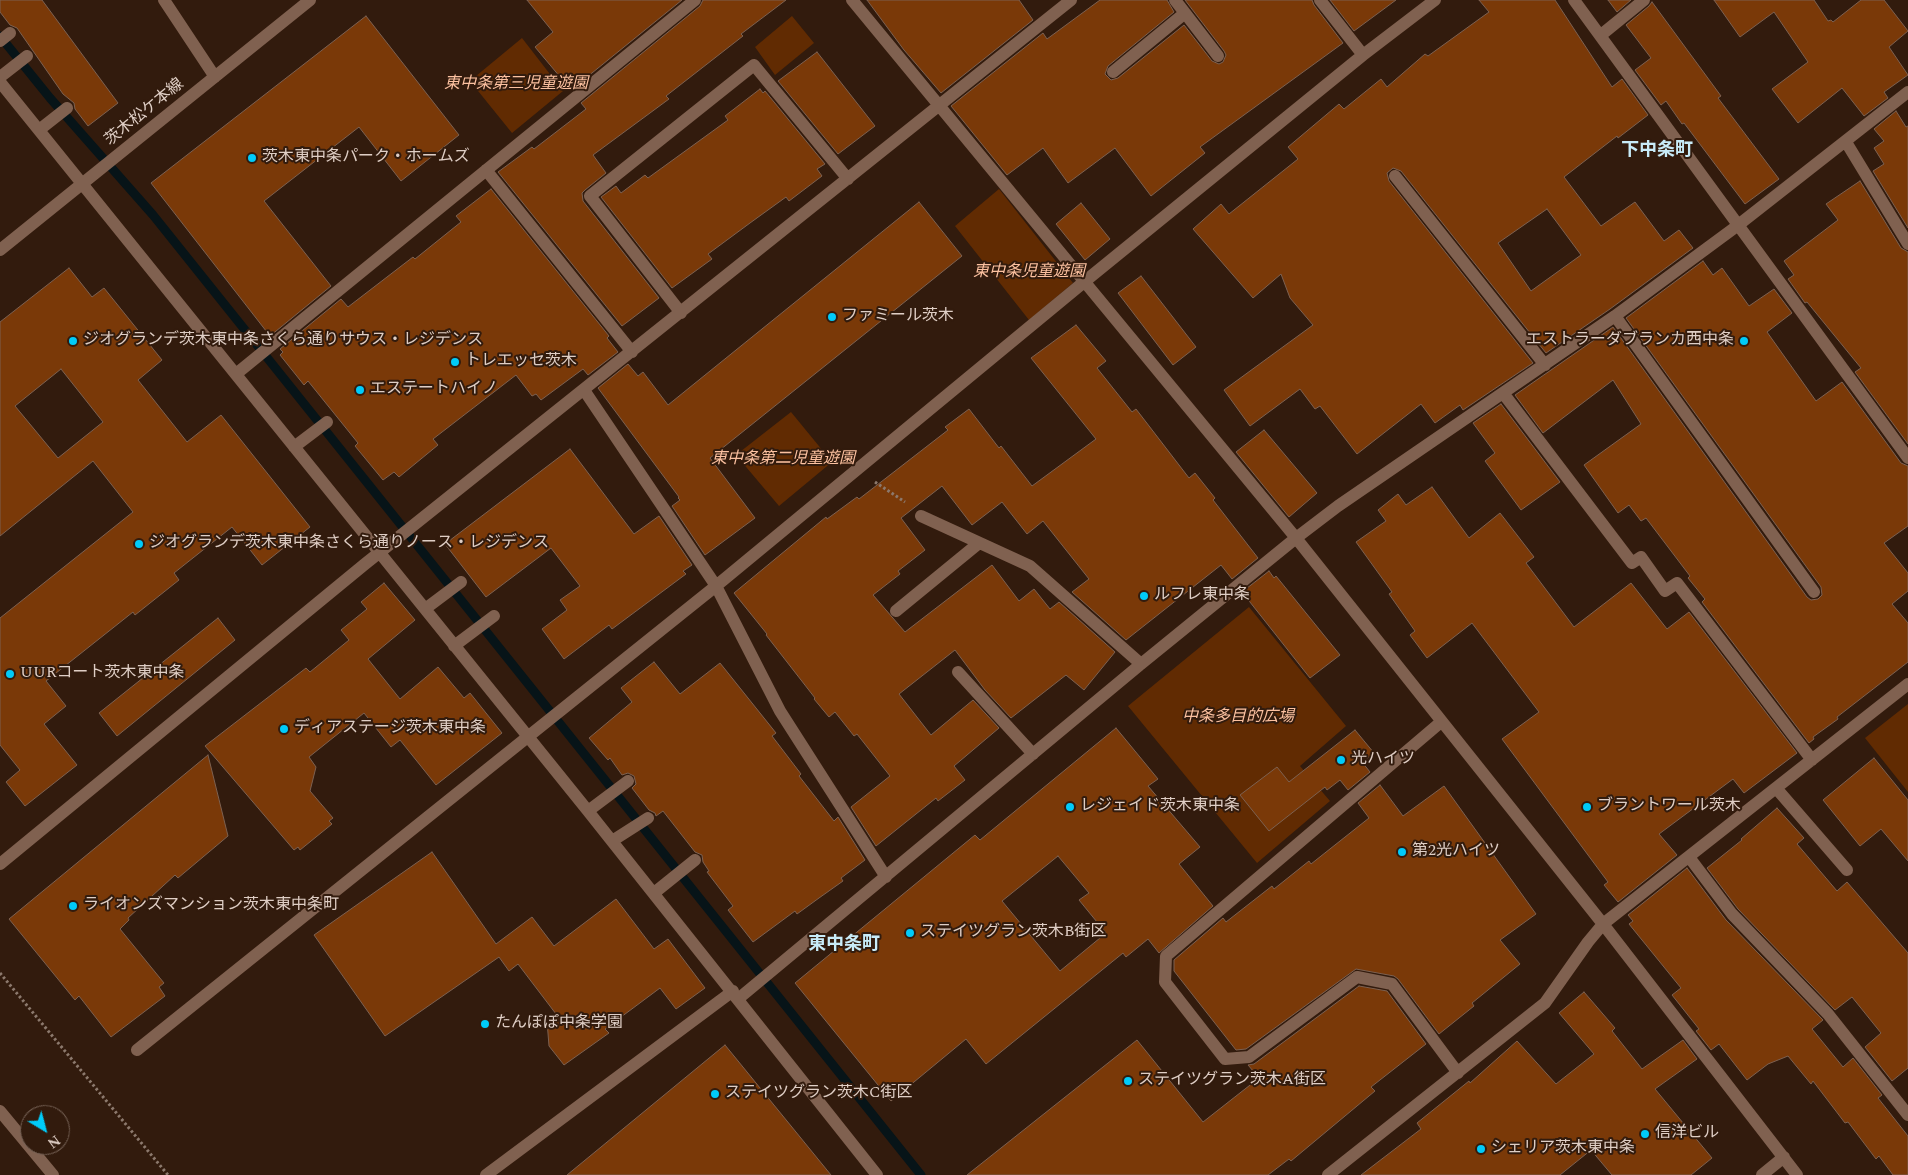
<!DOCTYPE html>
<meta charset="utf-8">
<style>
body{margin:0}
#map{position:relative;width:1908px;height:1175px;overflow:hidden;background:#321b0d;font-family:Spectral,serif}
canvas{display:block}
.north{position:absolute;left:20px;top:1105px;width:50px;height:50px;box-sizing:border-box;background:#321b0d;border:1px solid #776357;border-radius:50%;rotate:143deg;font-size:14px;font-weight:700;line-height:20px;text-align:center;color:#dfcec5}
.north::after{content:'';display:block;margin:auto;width:18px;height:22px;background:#00cbf9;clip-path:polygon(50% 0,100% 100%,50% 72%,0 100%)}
</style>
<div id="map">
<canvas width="1908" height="1175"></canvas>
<div class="north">N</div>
</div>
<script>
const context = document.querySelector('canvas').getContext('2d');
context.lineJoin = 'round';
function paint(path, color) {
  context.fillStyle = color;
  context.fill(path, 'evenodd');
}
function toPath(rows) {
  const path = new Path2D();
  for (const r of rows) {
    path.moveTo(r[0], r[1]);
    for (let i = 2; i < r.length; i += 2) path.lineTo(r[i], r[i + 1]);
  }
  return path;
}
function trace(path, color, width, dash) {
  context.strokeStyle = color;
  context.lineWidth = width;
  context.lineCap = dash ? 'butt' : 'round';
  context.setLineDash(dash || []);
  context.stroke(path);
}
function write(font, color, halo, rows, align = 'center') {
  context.font = font + ' Spectral,"Noto Sans JP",serif';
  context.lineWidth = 4;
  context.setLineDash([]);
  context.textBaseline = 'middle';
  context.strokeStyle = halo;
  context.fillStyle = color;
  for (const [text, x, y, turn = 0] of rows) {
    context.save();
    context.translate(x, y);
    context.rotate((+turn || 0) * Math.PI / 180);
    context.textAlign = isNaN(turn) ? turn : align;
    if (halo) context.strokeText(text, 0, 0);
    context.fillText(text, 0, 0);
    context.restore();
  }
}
paint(toPath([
 [792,16,814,43,775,75,755,47],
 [522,38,563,91,512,133,470,81],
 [999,189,1073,283,1029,320,955,226],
 [791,412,832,462,779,506,736,455],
 [1249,607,1346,726,1300,766,1330,801,1257,863,1128,706],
 [1908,704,1908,792,1865,738]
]), '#612b02');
trace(toPath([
 [0,36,50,98,153,215,921,1175]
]), '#071418', 9);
const building = toPath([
 [0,0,42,0,118,103,88,126,75,109,74,103,63,94,17,28,10,25,0,12,0,0],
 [527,0,682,0,571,90,535,47,553,32,527,0],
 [703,0,786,0,741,34,743,36,666,96,669,99,593,155,606,173,585,190,582,193,583,201,659,298,622,326,498,172,532,147,534,149,586,109,581,103,700,6,703,0],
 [867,0,1019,0,1033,20,941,93,904,50,867,0],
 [1100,0,1167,0,1174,12,1108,66,1105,74,1111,80,1118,78,1184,25,1212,61,1219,64,1223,62,1226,55,1224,51,1185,0,1312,0,1314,5,1343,43,1200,147,1205,153,1151,196,1115,148,1068,183,1043,148,1007,175,951,106,1043,33,1047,39,1100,0],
 [1330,0,1396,0,1354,31,1330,0],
 [1479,0,1555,0,1612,87,1622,79,1648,115,1618,138,1617,136,1564,177,1601,226,1635,202,1664,241,1679,230,1693,248,1610,309,1546,353,1401,171,1393,168,1387,173,1389,181,1533,363,1463,410,1460,405,1435,423,1421,404,1357,454,1320,406,1315,409,1300,389,1250,426,1224,390,1313,325,1290,298,1281,274,1253,298,1193,229,1221,204,1229,214,1298,159,1288,147,1339,104,1344,109,1381,79,1387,87,1425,54,1428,56,1489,12,1479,0],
 [1547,209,1581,255,1531,291,1498,243,1547,209],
 [1608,0,1631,0,1617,12,1608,0],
 [1714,0,1814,0,1828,21,1831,20,1833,22,1861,0,1884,0,1908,31,1889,47,1908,75,1884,92,1888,98,1864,116,1842,88,1798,123,1772,89,1808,62,1774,12,1740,37,1714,0],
 [1652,2,1721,96,1718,98,1779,179,1745,204,1684,123,1682,124,1666,101,1661,105,1635,70,1651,58,1626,25,1649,6,1652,2],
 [366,16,459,135,401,181,359,127,264,201,331,286,270,336,151,183,366,16],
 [817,52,875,126,838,154,778,81,817,52],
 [760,89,763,93,765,91,825,164,817,169,822,176,789,201,786,197,750,223,708,254,712,259,672,288,601,197,616,186,621,193,645,175,648,178,728,120,725,116,760,89],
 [1896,111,1906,127,1908,126,1908,228,1873,171,1884,164,1874,148,1884,141,1874,129,1896,111],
 [1860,181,1901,248,1908,252,1908,444,1855,372,1861,368,1807,302,1805,303,1788,279,1794,275,1784,261,1838,220,1826,204,1860,181],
 [491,189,609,336,607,338,618,352,588,375,583,369,541,400,536,394,532,396,516,375,433,439,438,445,399,477,394,472,383,480,355,446,358,443,308,381,304,385,280,355,283,352,280,349,341,299,348,307,413,257,415,259,461,222,456,216,491,189],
 [919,202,962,256,710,458,755,518,705,555,672,506,680,500,678,498,679,497,598,388,628,364,638,376,643,372,668,405,919,202],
 [1081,203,1110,239,1085,260,1056,224,1081,203],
 [1703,261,1713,275,1722,268,1749,306,1774,289,1792,313,1767,332,1816,401,1842,382,1901,463,1908,466,1908,526,1884,543,1908,573,1908,591,1892,604,1908,623,1908,662,1837,717,1838,719,1813,737,1814,739,1809,743,1702,602,1705,599,1688,578,1690,576,1646,518,1641,521,1629,505,1618,513,1584,465,1641,424,1613,380,1543,433,1515,395,1613,327,1807,597,1811,600,1818,599,1822,595,1821,587,1626,318,1703,261],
 [69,268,92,297,104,288,162,360,138,380,187,442,221,415,310,527,262,565,232,527,174,573,179,580,135,615,133,612,46,681,66,706,44,724,77,765,25,806,6,782,20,770,0,745,0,618,133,512,93,461,0,536,0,322,69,268],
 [61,369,103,422,58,458,15,406,61,369],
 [1141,276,1196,347,1173,365,1118,293,1141,276],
 [1076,325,1106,361,1097,368,1132,412,1136,409,1189,478,1195,473,1215,498,1213,500,1258,558,1232,579,1221,565,1126,640,1072,592,1089,579,1043,521,1027,534,1002,502,972,525,942,486,901,518,925,550,898,571,900,574,873,595,905,632,992,565,1019,601,1034,589,1050,609,1059,602,1115,652,1084,690,1066,675,1011,718,985,690,955,650,899,694,931,735,973,700,999,728,954,766,965,780,938,801,936,798,876,846,851,807,890,776,857,734,854,736,835,712,829,717,814,699,815,698,766,635,767,634,734,593,826,517,827,519,857,497,859,499,948,430,945,427,969,409,999,448,1001,446,1032,486,1096,439,1031,358,1076,325],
 [1501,404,1560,482,1521,510,1485,461,1495,453,1473,423,1501,404],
 [1264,430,1317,493,1289,517,1236,452,1264,430],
 [570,449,634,534,659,516,692,565,683,571,686,574,612,629,609,625,564,659,542,629,567,610,560,600,580,586,551,548,486,597,445,544,570,449],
 [1432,487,1469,538,1500,513,1534,557,1526,563,1574,627,1631,583,1667,629,1689,612,1797,753,1744,793,1733,779,1659,834,1677,855,1618,902,1604,885,1608,882,1502,739,1539,712,1472,623,1427,658,1410,635,1415,631,1389,594,1392,592,1356,542,1386,521,1378,510,1398,494,1406,505,1432,487],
 [1269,571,1274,578,1276,576,1340,655,1310,678,1242,592,1269,571],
 [384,583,415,620,368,659,400,699,438,667,464,698,470,693,502,733,436,785,400,740,391,747,364,713,309,757,316,767,310,791,333,818,329,821,332,824,300,850,298,847,294,850,205,746,306,668,310,672,349,640,341,630,367,609,361,602,384,583],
 [218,618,235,640,117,736,99,713,218,618],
 [654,662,680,694,720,663,776,733,772,736,801,774,799,776,834,821,838,817,865,860,841,878,843,881,819,898,797,914,795,911,753,942,728,910,733,906,707,872,709,871,703,862,702,855,695,852,663,811,656,816,655,813,649,810,632,788,636,784,634,776,628,773,622,775,610,758,608,760,589,738,632,702,621,688,654,662],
 [1116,728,1158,779,1148,786,1200,847,1179,864,1213,906,1159,953,1148,939,1126,957,1123,953,986,1064,966,1039,891,1101,795,983,975,835,980,840,1116,728],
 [1058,856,1089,893,1079,900,1106,933,1060,971,1002,901,1058,856],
 [1355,730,1374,753,1362,762,1370,772,1348,790,1340,780,1327,790,1325,787,1269,831,1240,795,1277,767,1289,782,1355,730],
 [208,755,228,836,178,878,175,875,128,918,129,920,120,929,164,983,159,987,165,996,111,1037,79,996,75,1000,9,919,208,755],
 [1874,758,1908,800,1908,861,1881,829,1860,846,1823,800,1874,758],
 [1380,785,1403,816,1444,786,1536,914,1500,940,1520,964,1472,1003,1474,1006,1439,1034,1398,979,1394,976,1356,969,1246,1049,1236,1050,1174,971,1174,960,1223,918,1226,922,1272,886,1274,889,1309,861,1311,864,1369,818,1358,803,1380,785],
 [1777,808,1804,838,1797,844,1837,891,1847,882,1908,953,1908,1068,1892,1081,1865,1047,1881,1033,1852,997,1835,1010,1738,909,1707,868,1742,840,1741,839,1777,808],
 [432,852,496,944,532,917,554,946,616,899,654,949,668,939,705,988,676,1009,660,988,605,1029,609,1033,564,1065,549,1046,547,1021,556,1014,518,964,509,971,499,957,385,1036,314,935,432,852],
 [1687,868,1726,920,1823,1020,1812,1029,1843,1067,1853,1058,1882,1095,1878,1098,1908,1136,1908,1175,1893,1175,1879,1156,1876,1159,1848,1122,1845,1123,1813,1081,1811,1084,1788,1056,1768,1064,1747,1080,1719,1044,1711,1050,1696,1031,1699,1029,1672,995,1681,988,1629,924,1633,921,1628,915,1687,868],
 [1359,986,1387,991,1426,1044,1371,1087,1375,1091,1291,1161,1289,1159,1268,1175,967,1175,1137,1040,1203,1122,1259,1078,1248,1065,1254,1064,1359,986],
 [1584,992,1615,1028,1612,1031,1642,1069,1683,1040,1697,1059,1655,1089,1712,1158,1691,1175,1612,1175,1591,1150,1560,1175,1361,1175,1421,1129,1417,1123,1469,1081,1470,1083,1517,1041,1556,1084,1594,1054,1559,1013,1584,992],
 [725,1045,831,1175,567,1175,725,1045]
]);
paint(building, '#7a3908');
trace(building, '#7d6151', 1);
trace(toPath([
 [875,482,905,502],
 [0,973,168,1175]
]), '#8c796d', 3, [2.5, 2.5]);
trace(toPath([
 [164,0,215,77],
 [852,0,1296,538,1603,924,1797,1175],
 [1175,0,1218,56],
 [1320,0,1363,55],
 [1574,0,1908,458],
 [1601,35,1644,0],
 [0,41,10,33],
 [1113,72,1185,13],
 [0,77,27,56],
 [0,82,588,811,877,1175],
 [39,130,67,108],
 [1846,142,1908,244],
 [486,170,632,352],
 [1395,176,1545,365],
 [0,250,310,0],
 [681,313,590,196,754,65,848,179],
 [1615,316,1814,592],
 [236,374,695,0],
 [584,390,716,586,780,711,886,877],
 [1503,393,1632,563,1641,557,1665,591,1677,583,1812,760],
 [294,447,327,422],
 [921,516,1030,566,1141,664],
 [425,609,461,582],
 [896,611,979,543],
 [454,646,494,616],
 [958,672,1033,754],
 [1441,722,1166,956,1165,982,1225,1059,1249,1057,1357,977,1392,984,1458,1073],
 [1776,788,1847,870],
 [588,811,628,781],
 [612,841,648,818],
 [1689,857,1732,914,1828,1014,1908,1115],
 [0,864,365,564,1071,0],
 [654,893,695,860],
 [738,999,1141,664,1296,538,1338,506,1615,316,1737,226,1908,92],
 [137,1050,716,586,1084,282,1363,55,1435,0],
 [0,1111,53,1175],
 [486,1175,733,991],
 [1328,1175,1545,1003,1588,942,1603,924,1908,684],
 [1762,1175,1784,1157]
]), '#806150', 12);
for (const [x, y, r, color] of [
 [252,158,5,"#00cbf9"],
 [832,317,5,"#00cbf9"],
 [73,341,5,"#00cbf9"],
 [1744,341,5,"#00cbf9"],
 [455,362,5,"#00cbf9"],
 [360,390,5,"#00cbf9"],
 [139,544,5,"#00cbf9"],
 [1144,596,5,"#00cbf9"],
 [10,674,5,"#00cbf9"],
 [284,729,5,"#00cbf9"],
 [1341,760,5,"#00cbf9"],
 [1070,807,5,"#00cbf9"],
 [1587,807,5,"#00cbf9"],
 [1402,852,5,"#00cbf9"],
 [73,906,5,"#00cbf9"],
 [910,933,5,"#00cbf9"],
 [485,1024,5,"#00cbf9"],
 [1128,1081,5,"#00cbf9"],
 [715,1094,5,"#00cbf9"],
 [1645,1134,5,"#00cbf9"],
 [1481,1149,5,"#00cbf9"]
]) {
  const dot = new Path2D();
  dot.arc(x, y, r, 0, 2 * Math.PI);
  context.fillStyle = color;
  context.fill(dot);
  trace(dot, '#321b0d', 2);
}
write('italic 16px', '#fcc1a0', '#321b0d', [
 ["東中条第三児童遊園",516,85],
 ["東中条児童遊園",1029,273],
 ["東中条第二児童遊園",783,460],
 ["中条多目的広場",1238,718]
]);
write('16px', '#dfcec5', '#321b0d', [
 ["茨木松ケ本線",145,113,-39]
]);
write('16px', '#dfcec5', '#321b0d', [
 ["茨木東中条パーク・ホームズ",262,158],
 ["ファミール茨木",842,317],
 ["ジオグランデ茨木東中条さくら通りサウス・レジデンス",83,341],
 ["エストラーダブランカ西中条",1734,341,"right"],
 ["トレエッセ茨木",465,362],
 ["エステートハイノ",370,390],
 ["ジオグランデ茨木東中条さくら通りノース・レジデンス",149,544],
 ["ルフレ東中条",1154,596],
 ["UURコート茨木東中条",20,674],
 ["ディアステージ茨木東中条",294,729],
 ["光ハイツ",1351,760],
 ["レジェイド茨木東中条",1080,807],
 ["ブラントワール茨木",1597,807],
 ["第2光ハイツ",1412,852],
 ["ライオンズマンション茨木東中条町",83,906],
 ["ステイツグラン茨木B街区",920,933],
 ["たんぽぽ中条学園",495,1024],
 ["ステイツグラン茨木A街区",1138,1081],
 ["ステイツグラン茨木C街区",725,1094],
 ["信洋ビル",1655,1134],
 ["シェリア茨木東中条",1491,1149]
], 'left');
write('bold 18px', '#c8ebf8', '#321b0d', [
 ["下中条町",1657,151],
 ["東中条町",844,945]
]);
</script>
